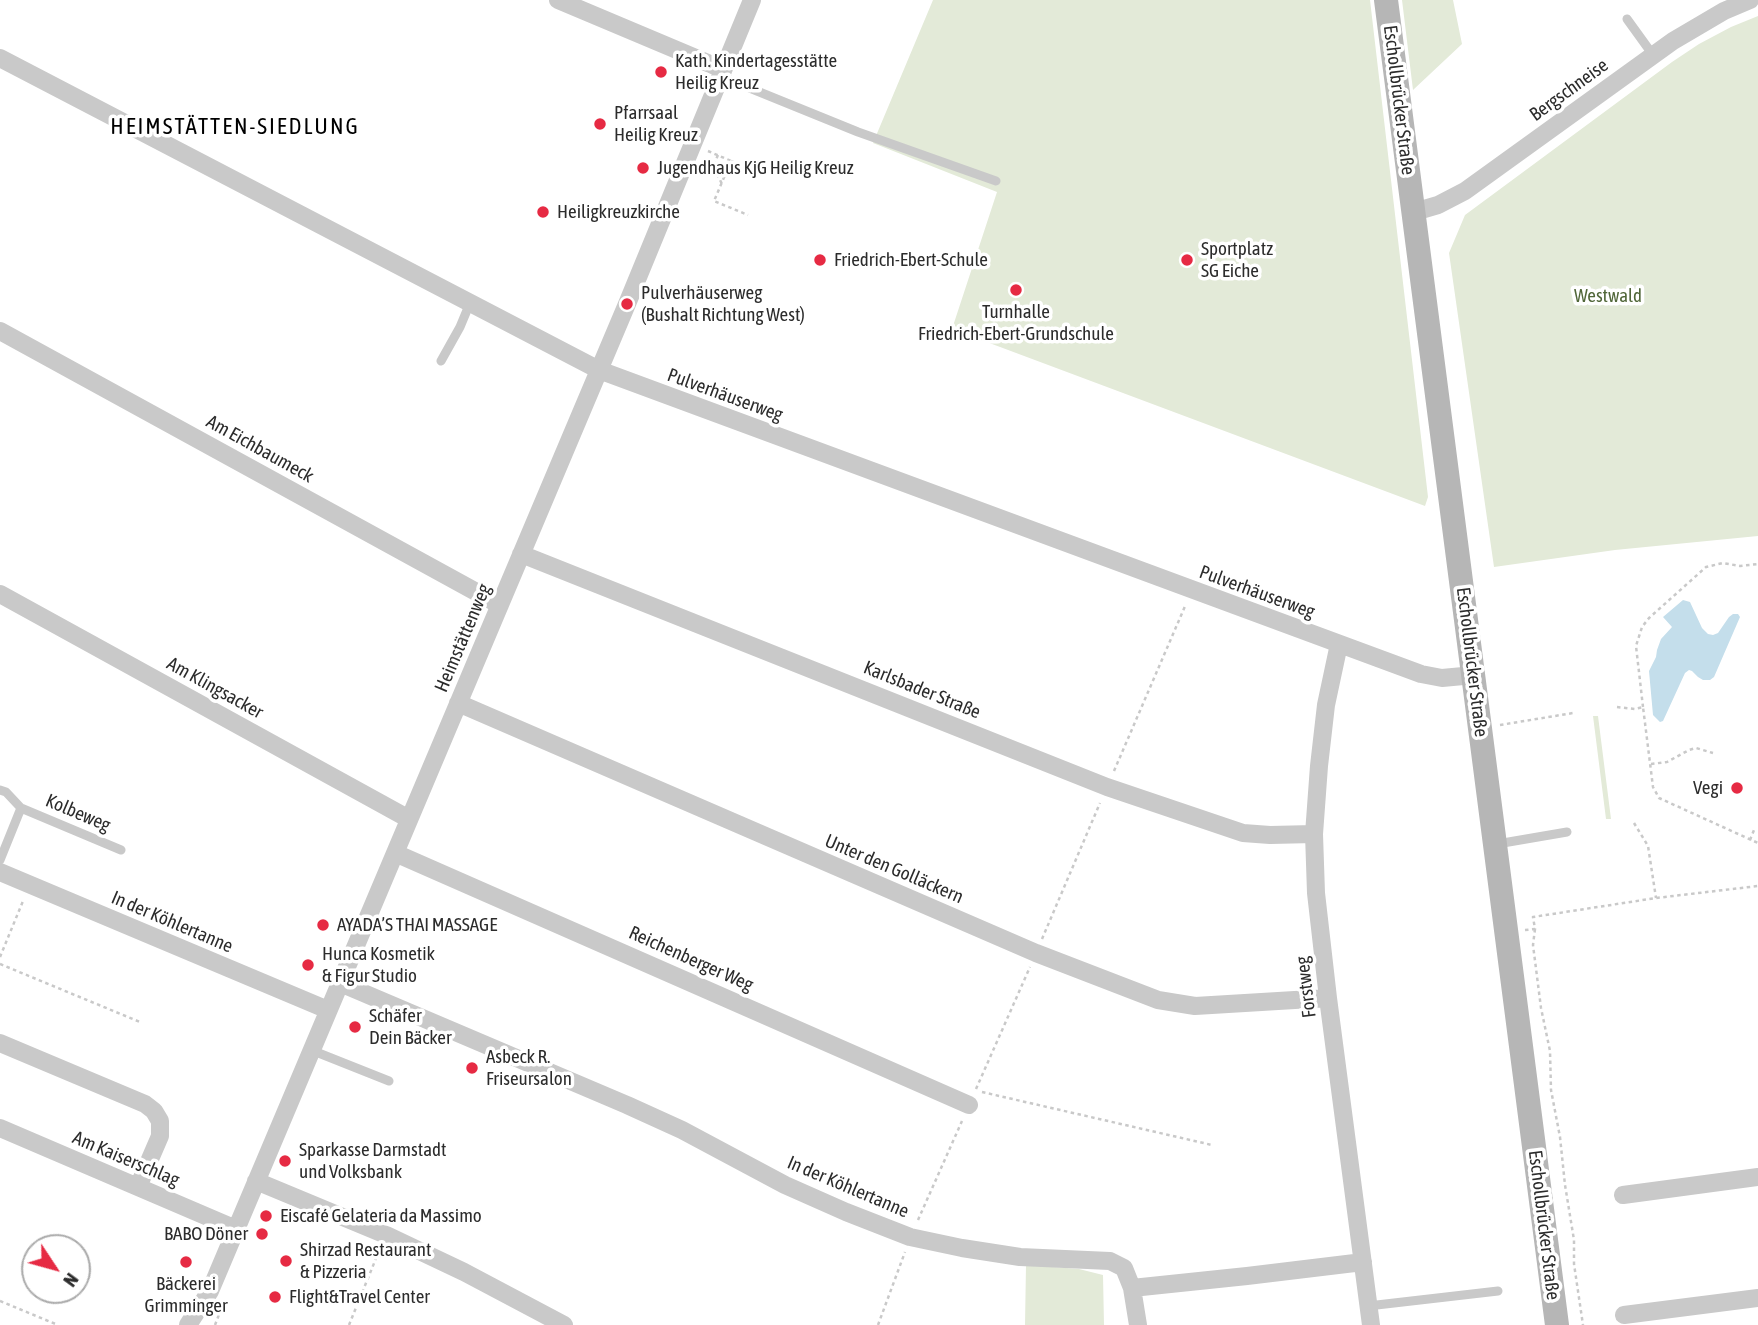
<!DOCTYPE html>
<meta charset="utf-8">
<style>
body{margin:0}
#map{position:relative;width:1758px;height:1325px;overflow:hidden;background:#fff;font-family:"Asap Condensed",sans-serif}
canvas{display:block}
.north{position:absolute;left:21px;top:1234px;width:70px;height:70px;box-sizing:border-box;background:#fff;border:2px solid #ababab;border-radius:50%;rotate:126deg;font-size:19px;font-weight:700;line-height:28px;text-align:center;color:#2c2c2c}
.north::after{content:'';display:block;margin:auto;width:24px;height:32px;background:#e62a43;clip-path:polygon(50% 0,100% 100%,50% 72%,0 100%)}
</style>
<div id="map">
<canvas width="1758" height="1325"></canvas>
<div class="north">N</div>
</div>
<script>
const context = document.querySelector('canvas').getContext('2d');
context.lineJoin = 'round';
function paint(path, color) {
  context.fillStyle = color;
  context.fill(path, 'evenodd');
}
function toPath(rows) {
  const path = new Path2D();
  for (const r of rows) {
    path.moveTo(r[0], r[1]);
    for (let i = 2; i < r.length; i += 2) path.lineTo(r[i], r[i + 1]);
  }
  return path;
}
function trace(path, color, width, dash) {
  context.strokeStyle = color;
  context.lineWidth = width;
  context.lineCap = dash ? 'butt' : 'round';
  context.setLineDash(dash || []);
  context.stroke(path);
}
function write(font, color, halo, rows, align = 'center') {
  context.font = font + ' "Asap Condensed",sans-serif';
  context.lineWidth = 7;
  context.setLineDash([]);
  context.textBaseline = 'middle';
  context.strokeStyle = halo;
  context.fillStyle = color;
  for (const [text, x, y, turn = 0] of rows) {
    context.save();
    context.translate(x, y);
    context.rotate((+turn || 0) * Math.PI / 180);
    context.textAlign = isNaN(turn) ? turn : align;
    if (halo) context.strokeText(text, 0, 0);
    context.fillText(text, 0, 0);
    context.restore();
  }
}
paint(toPath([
 [933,0,1370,0,1428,497,1425,506,952,329,997,192,873,143],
 [1402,0,1453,0,1462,44,1413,90],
 [1758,16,1758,536,1615,550,1494,567,1449,253,1465,215,1672,62,1699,44,1731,27],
 [1593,716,1598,716,1611,819,1606,819],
 [1026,1265,1079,1269,1103,1275,1104,1325,1025,1325]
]), '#e3ead8');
paint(toPath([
 [1683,600,1690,602,1702,628,1708,634,1713,635,1718,633,1729,617,1733,614,1738,614,1740,617,1714,677,1710,680,1703,680,1698,677,1692,671,1689,670,1685,673,1663,721,1660,722,1653,715,1649,671,1656,657,1657,650,1661,639,1672,627,1663,617]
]), '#c4deeb');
trace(toPath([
 [708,151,731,161,714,201,748,215],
 [718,155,713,166,722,184],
 [731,161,738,164],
 [1617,707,1635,709,1643,707,1653,787,1659,798,1758,843],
 [1643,707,1636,646,1642,627,1649,618,1706,567,1723,563,1740,566,1758,564],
 [1500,725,1573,713],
 [1651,764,1667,762,1689,750,1696,748,1713,753],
 [1114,771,1186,604],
 [1634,823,1648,846,1656,898],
 [1750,840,1754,830],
 [1535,929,1533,945,1541,1008,1550,1051,1551,1090,1560,1137,1565,1185,1574,1240,1574,1264,1583,1325],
 [1525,930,1535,929,1533,917,1656,898,1758,886],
 [1042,939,1100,803],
 [0,957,23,901],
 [0,964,140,1022],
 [976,1089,1030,967],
 [982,1092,1212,1145],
 [918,1220,962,1121],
 [0,1301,58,1325],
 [215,1325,223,1304],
 [349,1325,379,1251],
 [878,1325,905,1252]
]), '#c9c9c9', 2.5, [3.5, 3.5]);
trace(toPath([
 [1627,19,1653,55],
 [720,76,858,132,996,181],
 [441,361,460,327,470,303],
 [0,790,6,792,21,808,121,850],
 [1497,844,1567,832],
 [0,860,21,808],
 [311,1050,389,1081],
 [1368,1306,1498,1291]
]), '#c9c9c9', 9);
trace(toPath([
 [558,0,722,69],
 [0,58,599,370,1421,674,1442,678,1474,675],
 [1414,212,1438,205,1465,191,1673,41,1724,11,1750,0],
 [0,331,500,605],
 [521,554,1107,787,1243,833,1270,835,1314,834],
 [0,594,409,819],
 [1339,644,1326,705,1319,766,1314,834,1316,893,1328,998,1371,1325],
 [458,703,1036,953,1158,1000,1195,1006,1328,998],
 [395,853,969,1105],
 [0,872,328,1010],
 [340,983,627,1105,682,1130,785,1185,846,1212,910,1237,962,1248,1020,1257,1110,1261,1124,1268,1132,1288,1138,1325],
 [0,1043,145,1104,154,1111,160,1121,160,1136,138,1187],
 [0,1128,236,1229],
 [256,1181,386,1235,464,1272,564,1325],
 [1623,1195,1758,1177],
 [1132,1288,1247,1276,1363,1262],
 [1624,1315,1758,1298],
 [188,1325,210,1291,627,304,752,0]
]), '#c9c9c9', 18);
trace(toPath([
 [1386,0,1557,1325]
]), '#b6b6b6', 24);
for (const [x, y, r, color] of [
 [661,72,7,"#e62a43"],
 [600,124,7,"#e62a43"],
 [643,168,7,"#e62a43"],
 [543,212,7,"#e62a43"],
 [820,260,7,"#e62a43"],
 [1187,260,7,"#e62a43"],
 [1016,290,7,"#e62a43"],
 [627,304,7,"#e62a43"],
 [1737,788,7,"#e62a43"],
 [323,925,7,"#e62a43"],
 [308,965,7,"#e62a43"],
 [355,1027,7,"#e62a43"],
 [472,1068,7,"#e62a43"],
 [285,1161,7,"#e62a43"],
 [266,1216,7,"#e62a43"],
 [262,1234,7,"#e62a43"],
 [286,1261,7,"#e62a43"],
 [186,1262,7,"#e62a43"],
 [275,1297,7,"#e62a43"]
]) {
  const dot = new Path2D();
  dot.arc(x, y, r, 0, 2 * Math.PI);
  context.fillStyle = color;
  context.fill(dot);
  trace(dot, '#fff', 2.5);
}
write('19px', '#2c2c2c', '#fff', [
 ["Kath. Kindertagesstätte",675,61],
 ["Heilig Kreuz",675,83],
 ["Pfarrsaal",614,113],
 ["Heilig Kreuz",614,135],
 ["Jugendhaus KjG Heilig Kreuz",657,168],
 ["Heiligkreuzkirche",557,212],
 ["Sportplatz",1201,249],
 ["SG Eiche",1201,271],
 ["Friedrich-Ebert-Schule",834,260],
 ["Pulverhäuserweg",641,293],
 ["(Bushalt Richtung West)",641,315],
 ["Turnhalle",1016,312,"center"],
 ["Friedrich-Ebert-Grundschule",1016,334,"center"],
 ["Vegi",1723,788,"right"],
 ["AYADA’S THAI MASSAGE",337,925],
 ["Hunca Kosmetik",322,954],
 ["& Figur Studio",322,976],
 ["Schäfer",369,1016],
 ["Dein Bäcker",369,1038],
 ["Asbeck R.",486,1057],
 ["Friseursalon",486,1079],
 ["Sparkasse Darmstadt",299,1150],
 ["und Volksbank",299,1172],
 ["Eiscafé Gelateria da Massimo",280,1216],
 ["BABO Döner",248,1234,"right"],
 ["Shirzad Restaurant",300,1250],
 ["& Pizzeria",300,1272],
 ["Bäckerei",186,1284,"center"],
 ["Grimminger",186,1306,"center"],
 ["Flight&Travel Center",289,1297]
], 'left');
write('19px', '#2c2c2c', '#fff', [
 ["Bergschneise",1569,90,-36],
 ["Eschollbrücker Straße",1399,100,83],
 ["Pulverhäuserweg",725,395,20],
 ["Am Eichbaumeck",260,449,29],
 ["Pulverhäuserweg",1257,592,20],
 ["Heimstättenweg",463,638,-67],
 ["Eschollbrücker Straße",1472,662,83],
 ["Am Klingsacker",215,688,29],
 ["Karlsbader Straße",922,690,22],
 ["Kolbeweg",78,813,23],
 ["Unter den Golläckern",894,869,23],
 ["In der Köhlertanne",172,922,23],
 ["Reichenberger Weg",691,959,24],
 ["Forstweg",1306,987,-97],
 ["Am Kaiserschlag",126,1159,23],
 ["In der Köhlertanne",848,1187,23],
 ["Eschollbrücker Straße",1544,1225,83]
]);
write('19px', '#516739', '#fff', [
 ["Westwald",1608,296]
]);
context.letterSpacing = '2px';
write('23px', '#000', '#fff', [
 ["HEIMSTÄTTEN-SIEDLUNG",235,127]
]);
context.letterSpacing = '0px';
</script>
